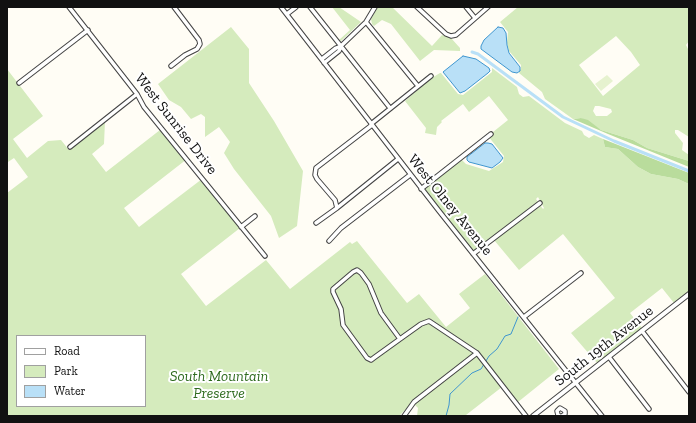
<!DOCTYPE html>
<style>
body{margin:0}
#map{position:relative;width:696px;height:423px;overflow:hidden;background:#fffdf5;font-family:"Zilla Slab",serif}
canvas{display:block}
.frame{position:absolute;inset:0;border:8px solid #111;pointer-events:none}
.legend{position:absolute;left:16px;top:335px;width:130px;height:72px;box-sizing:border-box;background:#fff;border:1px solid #a0a0a0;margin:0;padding:5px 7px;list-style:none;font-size:12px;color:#111}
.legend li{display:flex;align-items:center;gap:8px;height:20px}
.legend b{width:20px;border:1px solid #a0a0a0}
</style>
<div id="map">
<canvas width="696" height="423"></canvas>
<div class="frame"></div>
<ul class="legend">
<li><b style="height:5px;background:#fff"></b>Road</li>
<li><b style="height:11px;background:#d5ebbd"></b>Park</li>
<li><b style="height:11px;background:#b9e0f7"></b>Water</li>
</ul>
</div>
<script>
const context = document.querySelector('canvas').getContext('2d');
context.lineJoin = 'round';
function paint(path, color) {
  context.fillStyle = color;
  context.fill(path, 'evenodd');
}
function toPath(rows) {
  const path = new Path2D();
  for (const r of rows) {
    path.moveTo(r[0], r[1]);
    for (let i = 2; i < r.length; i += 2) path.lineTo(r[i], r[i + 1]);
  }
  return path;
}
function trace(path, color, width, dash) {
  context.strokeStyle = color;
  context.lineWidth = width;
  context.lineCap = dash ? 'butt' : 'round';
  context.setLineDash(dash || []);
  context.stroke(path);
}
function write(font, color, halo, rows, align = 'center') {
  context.font = font + ' "Zilla Slab",serif';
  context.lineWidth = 4;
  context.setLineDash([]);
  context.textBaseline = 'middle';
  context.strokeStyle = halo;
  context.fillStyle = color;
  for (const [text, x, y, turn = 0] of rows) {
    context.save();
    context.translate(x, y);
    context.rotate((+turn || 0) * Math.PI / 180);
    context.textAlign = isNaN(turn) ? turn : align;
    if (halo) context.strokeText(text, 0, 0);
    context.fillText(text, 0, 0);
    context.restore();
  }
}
paint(toPath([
 [332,7,339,7,361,22,341,41,339,40,350,30],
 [378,7,392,7,432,46,442,35,451,38,460,48,460,51,434,50,420,61,391,24,382,20,374,26,372,24,371,19],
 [518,7,689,7,689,41,686,45,689,51,689,137,678,130,675,130,675,133,683,143,682,150,689,155,689,161,647,148,633,140,601,130,581,118,573,119,545,99,542,92,519,73,521,68,521,65,509,51,507,43,508,32,500,22],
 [616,36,631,52,640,65,603,96,579,65],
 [595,106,599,106,611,109,612,112,607,116,596,116,593,111],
 [231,27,249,49,249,83,274,121,303,171,297,226,279,238,271,216,234,169,224,153,230,142,219,127,205,137,205,117,201,114,191,119,181,107,169,100,158,84],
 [492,68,517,87,519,94,523,97,529,96,565,123,582,131,584,135,589,138,594,135,603,139,605,147,618,149,638,167,651,174,678,179,689,184,689,291,674,303,662,288,630,313,642,328,597,363,571,333,615,298,563,234,519,270,494,240,540,205,543,209,544,208,538,197,536,199,538,202,478,249,474,250,470,248,424,189,426,186,461,159,466,164,489,171,503,162,504,156,488,136,508,120,489,96,469,112,463,104,441,121,442,122,437,127,436,135,425,133,426,128,405,101,430,79,440,73,441,73,458,94,463,95,492,72],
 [7,69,43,116,13,139,27,158,48,141,61,140,69,150,105,121,104,144,92,154,106,172,160,130,173,146,187,159,124,208,139,227,202,179,240,228,181,274,206,306,266,260,290,289,350,242,352,244,357,241,407,303,419,294,446,327,470,308,459,294,485,274,559,369,518,402,477,351,413,402,399,416,7,416,7,193,28,177,14,158,8,162,7,161],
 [17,336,145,336,145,406,17,406],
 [477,355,502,387,466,415,467,416,417,416,418,408,414,404]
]), '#d5ebbd');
paint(toPath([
 [581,118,588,120,601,130,633,140,647,148,689,161,689,167,608,134,573,119],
 [603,139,689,173,689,184,678,179,651,174,638,167,618,149,605,147]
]), '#b9dc9c');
paint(toPath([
 [607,75,613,81,601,91,595,84]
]), '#e6f2cf');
const water = toPath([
 [498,27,503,28,506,33,507,45,509,53,520,67,520,71,517,73,512,72,481,49,481,46,484,40,498,27],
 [463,56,476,59,489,68,490,71,488,73,465,91,460,93,443,72,463,56],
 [485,143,488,143,492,144,503,158,500,162,492,168,469,162,467,160,467,157,485,143]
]);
paint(water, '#b9e0f7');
trace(water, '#3f96cf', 1);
trace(toPath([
 [446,416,449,405,450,394,472,373,481,369,489,356,497,349,505,336,511,334,518,317]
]), '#3f96cf', 1);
trace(toPath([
 [472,52,478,54,563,117,614,141,689,171]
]), '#b9e0f7', 3);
const minor = toPath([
 [69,7,137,94,144,107,265,256],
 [281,7,439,211,602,416],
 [310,7,390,108],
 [417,7,446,34,451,36,456,35,488,7],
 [466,7,475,18],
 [287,14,296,7],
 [366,22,418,86],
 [322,59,336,48,341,46],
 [324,63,339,51,341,46,366,22,375,7],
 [171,66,185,55,197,49,200,44,199,40,174,7],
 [19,83,88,30],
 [371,124,431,76],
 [70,147,137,94],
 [421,189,491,134],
 [337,208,398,159],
 [316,223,337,208,335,200,317,179,315,175,316,168,372,125],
 [241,227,255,216],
 [329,241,341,228,410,175],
 [473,254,540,203],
 [524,317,581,273],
 [642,331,689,392],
 [400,339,381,313,369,284,361,273,357,270,353,272,333,289,333,292,341,309,343,325,367,358,371,360,375,357,400,339,421,324,429,321,477,353,526,416],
 [609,357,649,409],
 [404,416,414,402,477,353],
 [560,416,558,415,557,411,560,408,565,411,565,414,562,416]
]);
const tertiary = toPath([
 [533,416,689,294]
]);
trace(minor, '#444', 5.5);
trace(tertiary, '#444', 6);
trace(minor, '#fff', 3.5);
trace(tertiary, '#fff', 4);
write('15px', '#111', '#fff', [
 ["West Sunrise Drive",176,124,52],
 ["West Olney Avenue",450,205,51],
 ["South 19th Avenue",604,346,-38]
]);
write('italic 15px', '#2f6b1f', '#fff', [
 ["South Mountain",219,377],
 ["Preserve",219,394]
]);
</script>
